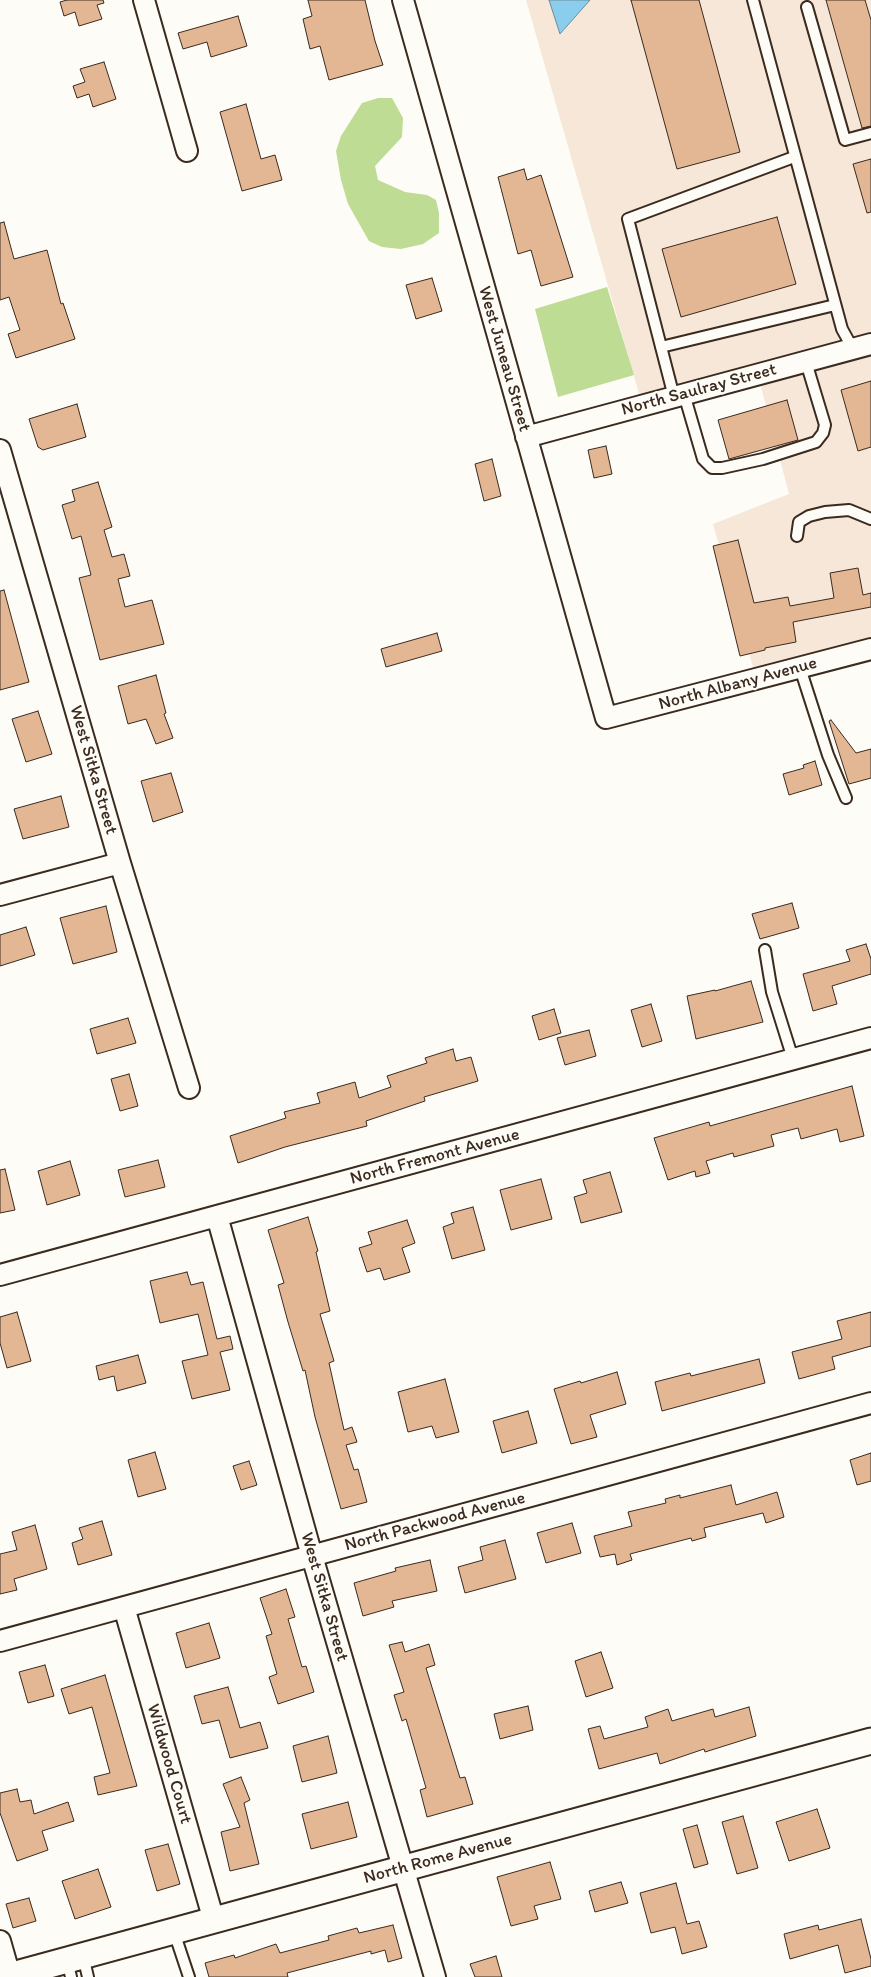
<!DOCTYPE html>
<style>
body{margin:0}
canvas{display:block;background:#fdfcf7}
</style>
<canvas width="871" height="1977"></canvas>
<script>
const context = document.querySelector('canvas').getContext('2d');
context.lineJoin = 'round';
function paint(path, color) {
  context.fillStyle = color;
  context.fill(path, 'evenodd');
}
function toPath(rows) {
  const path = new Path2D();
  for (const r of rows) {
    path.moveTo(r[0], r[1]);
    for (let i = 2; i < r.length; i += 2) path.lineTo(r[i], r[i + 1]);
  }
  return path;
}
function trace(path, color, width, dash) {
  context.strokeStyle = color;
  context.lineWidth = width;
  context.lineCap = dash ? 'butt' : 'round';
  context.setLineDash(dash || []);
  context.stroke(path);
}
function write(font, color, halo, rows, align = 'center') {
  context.font = font + ' Itim,sans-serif';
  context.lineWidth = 4.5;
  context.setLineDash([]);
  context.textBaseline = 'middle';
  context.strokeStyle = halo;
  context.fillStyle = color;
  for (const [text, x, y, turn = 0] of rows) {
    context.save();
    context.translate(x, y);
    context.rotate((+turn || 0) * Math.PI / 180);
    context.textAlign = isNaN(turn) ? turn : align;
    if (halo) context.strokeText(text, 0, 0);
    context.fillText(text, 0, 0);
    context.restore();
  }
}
paint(toPath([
 [526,0,549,0,561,34,590,0,871,0,871,335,640,397],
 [871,353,871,640,754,671,713,524,789,494,760,383]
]), '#f6e7d9');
paint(toPath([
 [378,98,392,98,403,118,402,137,375,166,378,180,405,192,427,195,436,200,439,213,439,233,423,244,401,249,382,247,369,241,348,204,341,180,336,151,341,136,362,103],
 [607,287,634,375,558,397,535,309]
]), '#bedc94');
const water = toPath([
 [549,0,590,0,560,34,549,0]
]);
paint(water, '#8bcdec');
trace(water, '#6b8c9a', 1);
const building = toPath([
 [67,0,103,0,104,3,97,5,102,19,79,26,75,12,64,16,60,2,67,0],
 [308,0,365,0,375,41,383,65,329,80,320,46,310,49,303,19,312,16,308,0],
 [631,0,699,0,740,152,677,169,631,0],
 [826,0,865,0,871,20,871,126,862,128,826,0],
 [238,16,247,46,211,57,207,42,183,49,178,33,238,16],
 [104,62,116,99,93,107,89,94,77,98,73,86,85,82,80,69,104,62],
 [246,104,261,159,275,155,282,180,242,191,220,112,246,104],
 [871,159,871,212,867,213,853,164,871,159],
 [524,169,527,180,541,175,573,277,541,286,531,250,518,254,498,177,524,169],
 [777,217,796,284,681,317,662,249,777,217],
 [4,222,14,259,47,250,61,304,63,303,75,339,16,358,8,334,20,330,9,297,0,300,0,223,4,222],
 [432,278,442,311,416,319,406,285,432,278],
 [871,381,871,447,858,451,841,390,871,381],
 [787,400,798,440,729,459,718,420,787,400],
 [77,404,86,437,43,450,38,447,29,419,77,404],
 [606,446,612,474,594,478,588,450,606,446],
 [492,459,501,496,484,501,475,464,492,459],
 [98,482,112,527,104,530,112,557,124,554,130,576,118,579,125,607,152,600,164,644,100,660,79,578,91,575,81,536,72,539,62,505,75,501,72,490,98,482],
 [738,540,754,603,788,597,790,606,834,598,830,573,858,568,863,595,871,593,871,607,793,622,796,642,765,648,765,650,740,656,713,546,738,540],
 [4,590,29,682,0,690,0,591,4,590],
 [437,633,442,651,386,667,381,649,437,633],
 [156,675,166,713,164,714,173,738,156,744,146,719,128,724,118,686,156,675],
 [38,711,52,754,26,762,12,719,38,711],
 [831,720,856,753,871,749,871,778,849,784,829,721,831,720],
 [815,761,822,785,789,795,783,774,804,768,803,765,815,761],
 [171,773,183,812,153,822,141,781,171,773],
 [61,796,69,827,23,839,14,809,61,796],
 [792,903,799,928,760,939,752,914,792,903],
 [106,906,117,952,73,964,60,918,106,906],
 [26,927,35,955,0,966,0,935,26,927],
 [866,944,871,959,871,974,832,986,837,1004,813,1011,803,974,850,961,846,950,866,944],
 [751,981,763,1022,696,1039,687,996,715,990,715,991,751,981],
 [651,1004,662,1041,642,1047,631,1010,651,1004],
 [554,1009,561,1033,539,1040,532,1016,554,1009],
 [128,1018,136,1043,97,1054,90,1029,128,1018],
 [589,1030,596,1056,565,1065,557,1038,589,1030],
 [453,1049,456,1061,471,1057,478,1081,424,1097,425,1101,366,1121,367,1126,285,1147,238,1163,230,1136,286,1118,284,1112,320,1103,317,1093,355,1082,359,1098,391,1087,387,1076,427,1063,425,1058,453,1049],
 [129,1074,138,1106,120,1111,111,1079,129,1074],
 [852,1086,864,1136,840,1142,837,1129,801,1139,798,1128,771,1135,774,1146,734,1157,733,1153,706,1161,710,1173,696,1177,695,1171,668,1180,654,1138,709,1122,710,1126,852,1086],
 [158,1160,165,1187,125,1197,118,1170,158,1160],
 [70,1161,80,1195,47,1205,38,1171,70,1161],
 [5,1169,15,1210,0,1213,0,1170,5,1169],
 [610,1172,622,1212,581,1223,574,1197,587,1193,583,1180,610,1172],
 [541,1179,552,1219,511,1230,500,1190,541,1179],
 [473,1207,485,1250,452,1259,443,1227,454,1223,451,1213,473,1207],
 [308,1217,318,1251,316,1252,330,1311,320,1314,334,1361,329,1363,344,1430,352,1427,357,1442,346,1445,354,1470,358,1469,367,1502,341,1509,315,1417,305,1370,303,1371,288,1322,278,1285,284,1283,268,1230,308,1217],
 [407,1220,415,1243,402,1248,410,1272,384,1280,380,1268,367,1272,359,1248,372,1244,368,1232,407,1220],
 [187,1272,191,1285,203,1282,217,1339,230,1336,233,1349,220,1352,230,1390,192,1399,182,1361,208,1355,198,1314,160,1323,150,1281,187,1272],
 [17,1312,31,1361,7,1368,0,1343,0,1317,17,1312],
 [871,1312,871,1346,832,1357,835,1369,799,1379,792,1352,842,1339,837,1321,871,1312],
 [138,1355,146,1383,117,1391,114,1376,99,1380,96,1366,138,1355],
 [759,1359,765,1383,662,1411,655,1382,690,1373,691,1376,759,1359],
 [617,1372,626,1404,590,1415,597,1437,571,1444,554,1389,580,1381,581,1383,617,1372],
 [445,1379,459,1432,436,1438,432,1426,408,1432,398,1392,445,1379],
 [528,1411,537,1443,502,1453,493,1421,528,1411],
 [155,1452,166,1489,138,1497,128,1460,155,1452],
 [871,1453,871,1481,857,1485,850,1460,871,1453],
 [249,1461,257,1485,241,1490,233,1466,249,1461],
 [731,1485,736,1505,777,1492,784,1517,766,1523,763,1513,704,1528,706,1537,692,1541,691,1538,630,1554,632,1560,617,1565,615,1554,600,1557,594,1536,632,1526,628,1512,666,1503,665,1499,680,1495,680,1498,731,1485],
 [102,1521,112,1555,78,1565,72,1543,83,1539,79,1528,102,1521],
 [572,1523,581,1553,546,1563,537,1533,572,1523],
 [35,1525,47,1569,14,1579,17,1590,0,1594,0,1554,17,1550,12,1532,35,1525],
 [505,1540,516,1579,465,1593,458,1567,483,1560,480,1547,505,1540],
 [430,1560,437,1591,392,1601,394,1607,363,1616,354,1583,396,1571,395,1568,430,1560],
 [286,1589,295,1617,288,1619,302,1667,306,1666,314,1692,278,1704,269,1677,277,1674,266,1636,272,1634,260,1598,286,1589],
 [209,1623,220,1658,186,1668,176,1633,209,1623],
 [402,1642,405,1652,429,1644,435,1665,426,1668,460,1778,465,1777,473,1804,427,1817,420,1790,426,1788,406,1719,402,1721,394,1695,404,1692,389,1645,402,1642],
 [601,1652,613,1688,586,1697,575,1661,601,1652],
 [45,1665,54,1696,28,1703,19,1672,45,1665],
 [105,1675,137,1786,98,1795,94,1777,110,1773,92,1707,69,1714,61,1689,105,1675],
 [228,1687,240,1728,260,1722,268,1748,230,1758,219,1720,202,1724,194,1696,228,1687],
 [528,1706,533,1730,500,1739,494,1714,528,1706],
 [749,1707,756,1736,705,1752,704,1749,660,1764,657,1753,599,1769,588,1729,600,1726,604,1739,648,1727,645,1717,668,1709,672,1721,713,1709,715,1717,749,1707],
 [328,1736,337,1773,302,1782,293,1746,328,1736],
 [241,1777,250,1800,244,1803,259,1864,230,1871,221,1832,240,1827,223,1784,241,1777],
 [17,1789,20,1802,31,1800,34,1814,68,1802,74,1821,42,1831,48,1850,17,1861,0,1813,0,1793,17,1789],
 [348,1802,357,1837,311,1849,302,1814,348,1802],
 [817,1809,830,1848,789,1861,776,1822,817,1809],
 [743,1816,758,1868,737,1874,722,1822,743,1816],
 [697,1825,708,1864,694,1868,683,1829,697,1825],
 [168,1844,180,1884,157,1891,145,1850,168,1844],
 [550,1862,561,1899,534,1906,538,1919,511,1926,497,1877,550,1862],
 [98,1869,111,1907,75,1919,62,1881,98,1869],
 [621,1882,628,1903,595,1912,589,1891,621,1882],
 [676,1883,687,1924,699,1921,707,1947,682,1954,675,1927,651,1933,640,1893,676,1883],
 [29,1898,36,1921,13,1928,6,1904,29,1898],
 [861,1919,871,1959,871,1966,845,1973,838,1945,790,1959,784,1934,818,1925,819,1930,861,1919],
 [393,1925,402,1958,388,1962,385,1950,371,1954,371,1951,287,1973,288,1977,209,1977,205,1963,234,1955,235,1958,276,1944,280,1953,329,1940,328,1936,357,1928,359,1933,393,1925],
 [496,1956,502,1977,475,1977,470,1964,496,1956]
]);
paint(building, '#e4b794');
trace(building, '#3b2a1e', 1);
const service = toPath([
 [753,0,842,329,853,349],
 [807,7,845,140,871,133],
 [661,347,835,305],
 [684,394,703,459,712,468,722,468,763,459,816,442,823,433,825,425,806,362],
 [674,397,628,219,794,157],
 [797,536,799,522,809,516,825,512,849,510,871,519],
 [800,668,828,755,846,798],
 [765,950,772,992,793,1059],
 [174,1932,189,1977],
 [83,1956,88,1977],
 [67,1960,71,1977]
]);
const minor = toPath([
 [144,0,187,151],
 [403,0,606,718,871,649],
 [526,437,871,344],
 [0,450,120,863,189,1088],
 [0,895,120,863],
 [217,1216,312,1556,435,1977],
 [0,1275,871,1038],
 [124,1607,214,1921],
 [0,1641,871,1403],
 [0,1941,10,1976]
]);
const tertiary = toPath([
 [5,1977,871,1741]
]);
trace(service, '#3b2a1e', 14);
trace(minor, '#3b2a1e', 24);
trace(tertiary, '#3b2a1e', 29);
trace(service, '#fdfcf7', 10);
trace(minor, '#fdfcf7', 20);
trace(tertiary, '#fdfcf7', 25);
write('18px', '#3b2a1e', '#fdfcf7', [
 ["West Juneau Street",504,359,74],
 ["North Saulray Street",699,390,-15],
 ["North Albany Avenue",738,684,-15],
 ["West Sitka Street",93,770,74],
 ["North Fremont Avenue",435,1157,-15],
 ["North Packwood Avenue",435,1522,-15],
 ["West Sitka Street",324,1597,74],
 ["Wildwood Court",169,1764,74],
 ["North Rome Avenue",438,1859,-15]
]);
</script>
